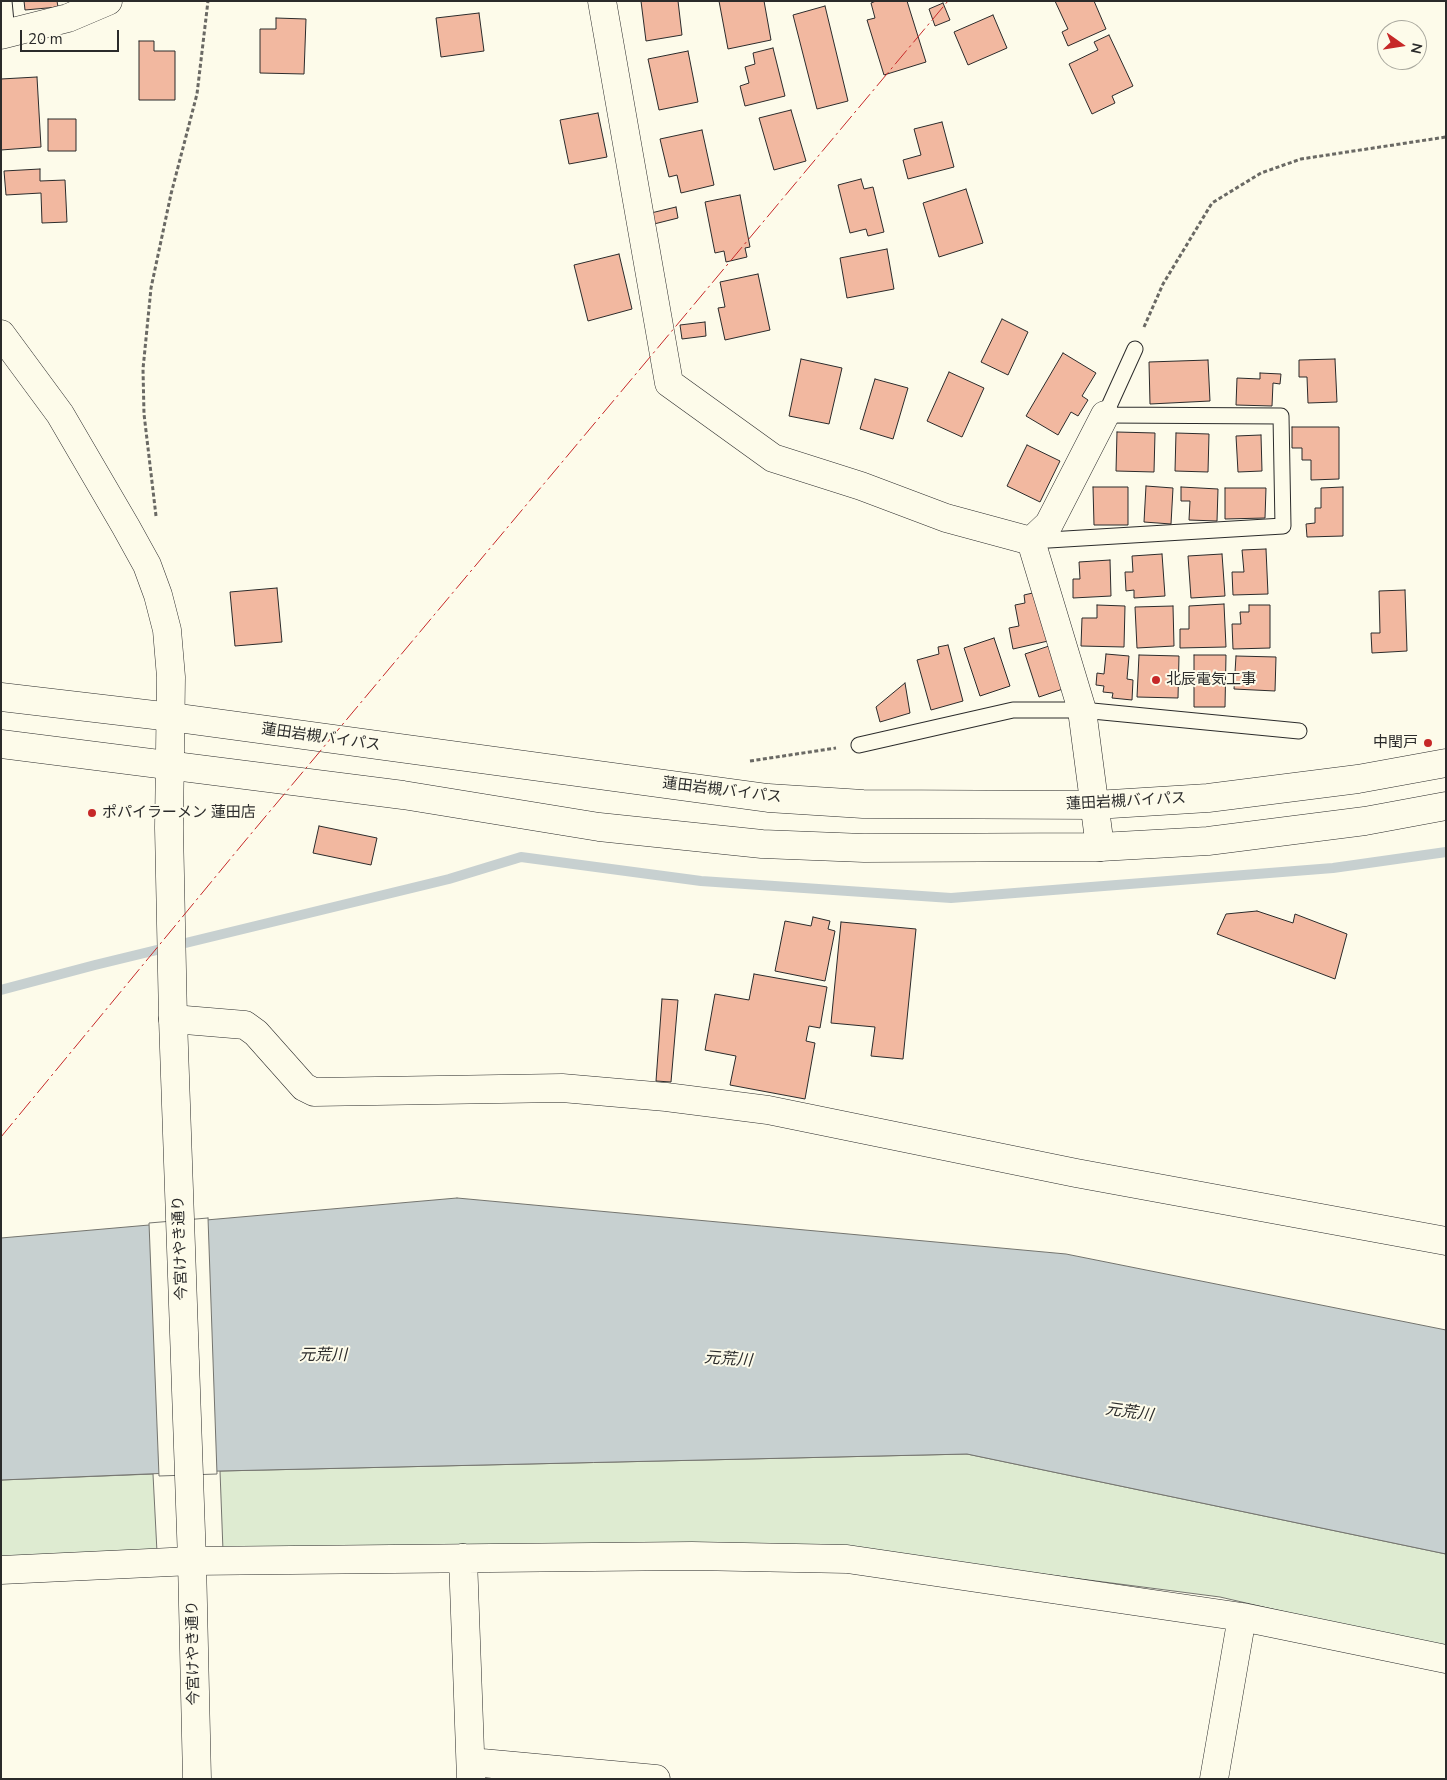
<!DOCTYPE html>
<meta charset="utf-8">
<style>
body{margin:0}
#map{position:relative;width:1447px;height:1780px;overflow:hidden;background:#fdfbea;font-family:"Nunito Sans",sans-serif}
canvas{display:block}
.frame{position:absolute;inset:0;border:2px solid #2b2b2b;pointer-events:none}
.north{position:absolute;left:1377px;top:20px;width:50px;height:50px;box-sizing:border-box;background:#fdfbea;border:1px solid #a9a89e;border-radius:50%;rotate:103deg;font-size:14px;font-weight:700;line-height:20px;text-align:center;color:#2b2b2b}
.north::after{content:'';display:block;margin:auto;width:18px;height:22px;background:#c62828;clip-path:polygon(50% 0,100% 100%,50% 72%,0 100%)}
.scale{position:absolute;left:20px;top:30px;width:99px;height:22px;box-sizing:border-box;border:2px solid #2b2b2b;border-top:0;padding-left:6px;font-size:15px;line-height:18px;white-space:nowrap;color:#2b2b2b;-webkit-text-stroke:4px #fdfbea;paint-order:stroke}
</style>
<div id="map">
<canvas width="1447" height="1780"></canvas>
<div class="frame"></div>
<div class="north">N</div>
<div class="scale">20 m</div>
</div>
<script>
const context = document.querySelector('canvas').getContext('2d');
context.lineJoin = 'round';
function paint(path, color) {
  context.fillStyle = color;
  context.fill(path, 'evenodd');
}
function toPath(rows) {
  const path = new Path2D();
  for (const r of rows) {
    path.moveTo(r[0], r[1]);
    for (let i = 2; i < r.length; i += 2) path.lineTo(r[i], r[i + 1]);
  }
  return path;
}
function trace(path, color, width, dash) {
  context.strokeStyle = color;
  context.lineWidth = width;
  context.lineCap = dash ? 'butt' : 'round';
  context.setLineDash(dash || []);
  context.stroke(path);
}
function write(font, color, halo, rows, align = 'center') {
  context.font = font + ' "Nunito Sans","Noto Sans JP",sans-serif';
  context.lineWidth = 4;
  context.setLineDash([]);
  context.textBaseline = 'middle';
  context.strokeStyle = halo;
  context.fillStyle = color;
  for (const [text, x, y, turn = 0] of rows) {
    context.save();
    context.translate(x, y);
    context.rotate((+turn || 0) * Math.PI / 180);
    context.textAlign = isNaN(turn) ? turn : align;
    if (halo) context.strokeText(text, 0, 0);
    context.fillText(text, 0, 0);
    context.restore();
  }
}
const green = toPath([
 [967,1454,1446,1554,1446,1649,1220,1597,856,1550,223,1551,220,1471,967,1454],
 [153,1474,157,1552,1,1558,1,1480,153,1474]
]);
paint(green, '#deebd1');
trace(green, '#74746e', 1);
const water = toPath([
 [457,1198,1066,1254,1446,1330,1446,1554,967,1454,220,1471,1,1480,1,1238,457,1198]
]);
paint(water, '#c7d0d0');
trace(water, '#74746e', 1);
const pier = toPath([
 [208,1218,217,1474,159,1476,149,1223,208,1218]
]);
paint(pier, '#fdfbea');
trace(pier, '#74746e', 1);
trace(toPath([
 [1,990,95,965,449,879,521,857,701,881,951,898,1333,868,1446,852]
]), '#c7d0d0', 10);
const building = toPath([
 [24,1,57,1,58,7,25,10,24,1],
 [641,1,678,1,682,35,646,41,641,1],
 [719,1,764,1,771,40,728,49,719,1],
 [876,1,907,1,926,62,884,75,867,20,875,18,871,3,876,1],
 [1055,1,1094,1,1106,29,1068,46,1062,32,1068,29,1055,1],
 [943,3,950,20,935,26,929,9,943,3],
 [825,6,848,101,817,109,793,15,825,6],
 [479,13,484,51,441,57,436,18,479,13],
 [993,15,1007,48,968,65,954,32,993,15],
 [276,18,306,19,304,74,260,73,260,29,276,29,276,18],
 [1109,35,1133,86,1112,96,1115,103,1092,114,1069,64,1098,50,1094,42,1109,35],
 [139,41,154,41,154,51,175,51,175,100,139,100,139,41],
 [773,48,785,96,745,106,740,86,749,83,745,67,755,64,753,53,773,48],
 [688,51,698,102,659,110,648,59,688,51],
 [37,77,41,147,1,150,1,79,37,77],
 [791,110,806,161,774,170,759,118,791,110],
 [598,113,607,157,569,164,560,120,598,113],
 [48,119,76,119,76,151,48,151,48,119],
 [942,122,954,167,908,179,903,160,921,155,914,129,942,122],
 [702,130,714,185,681,193,677,175,669,177,660,139,702,130],
 [40,169,40,181,65,180,67,222,42,223,41,193,6,195,4,171,40,169],
 [861,179,864,189,873,187,884,232,868,236,866,229,850,233,838,185,861,179],
 [966,189,983,243,939,257,923,203,966,189],
 [740,195,750,247,745,248,747,257,726,262,724,251,715,253,705,202,740,195],
 [676,207,678,218,654,224,651,213,676,207],
 [887,249,894,289,847,298,840,258,887,249],
 [619,254,632,309,588,321,574,265,619,254],
 [758,274,770,330,725,340,718,308,725,307,720,282,758,274],
 [1002,319,1028,332,1008,375,981,362,1002,319],
 [705,322,706,336,682,339,680,325,705,322],
 [1063,353,1096,373,1082,396,1088,400,1078,416,1071,412,1058,435,1026,416,1063,353],
 [801,359,842,368,829,424,789,416,801,359],
 [1335,359,1337,402,1308,403,1307,377,1299,377,1299,360,1335,359],
 [1208,360,1210,401,1150,404,1149,362,1208,360],
 [949,372,984,388,962,437,927,421,949,372],
 [1260,373,1281,374,1280,384,1273,383,1272,406,1236,405,1237,378,1260,379,1260,373],
 [875,379,908,388,893,439,860,429,875,379],
 [1292,427,1339,427,1339,479,1311,480,1311,460,1302,460,1302,448,1292,448,1292,427],
 [1117,432,1155,433,1154,472,1116,471,1117,432],
 [1176,433,1209,434,1208,472,1175,471,1176,433],
 [1261,435,1262,471,1238,472,1236,436,1261,435],
 [1027,445,1060,461,1040,502,1007,486,1027,445],
 [1146,486,1173,488,1171,524,1144,522,1146,486],
 [1093,487,1128,487,1128,525,1094,525,1093,487],
 [1181,487,1218,489,1217,521,1189,520,1190,501,1181,501,1181,487],
 [1343,487,1343,536,1307,537,1306,524,1315,523,1315,508,1321,508,1321,488,1343,487],
 [1225,488,1266,488,1265,518,1225,519,1225,488],
 [1266,549,1268,594,1233,595,1232,572,1244,572,1242,550,1266,549],
 [1162,554,1165,596,1134,598,1134,590,1126,591,1125,572,1133,572,1132,556,1162,554],
 [1222,554,1225,596,1191,598,1188,556,1222,554],
 [1110,560,1111,596,1073,598,1073,579,1080,579,1079,562,1110,560],
 [277,588,282,642,235,646,230,592,277,588],
 [1405,590,1407,651,1372,653,1371,633,1380,633,1379,591,1405,590],
 [1037,592,1048,641,1013,649,1009,628,1019,626,1015,605,1025,603,1024,595,1037,592],
 [1224,604,1226,647,1180,648,1180,629,1189,629,1189,606,1224,604],
 [1097,605,1125,606,1124,647,1081,646,1082,618,1097,618,1097,605],
 [1249,605,1270,605,1270,648,1233,649,1232,624,1241,624,1240,612,1249,612,1249,605],
 [1173,606,1174,646,1137,648,1135,607,1173,606],
 [994,638,1010,686,980,696,964,648,994,638],
 [948,645,963,701,931,710,917,660,939,654,938,647,948,645],
 [1052,645,1066,688,1039,697,1025,654,1052,645],
 [1106,654,1129,656,1127,679,1133,680,1132,700,1112,698,1113,693,1103,692,1104,686,1096,685,1097,673,1104,674,1106,654],
 [1139,655,1179,656,1178,698,1137,697,1139,655],
 [1194,655,1226,655,1225,707,1194,707,1194,655],
 [1236,656,1276,657,1275,691,1234,689,1236,656],
 [905,683,910,713,880,722,876,707,905,683],
 [319,826,377,838,371,865,313,853,319,826],
 [1257,911,1293,923,1295,914,1347,934,1335,979,1217,934,1226,914,1257,911],
 [813,917,830,921,828,929,835,931,825,981,775,971,785,921,811,926,813,917],
 [841,922,916,929,903,1059,871,1056,875,1027,831,1023,841,922],
 [754,974,827,987,820,1028,809,1026,806,1041,815,1043,805,1099,730,1085,736,1056,705,1050,715,994,749,1000,754,974],
 [662,999,678,1000,671,1082,656,1081,662,999]
]);
paint(building, '#f2b8a0');
trace(building, '#2b2b2b', 1);
const lane = toPath([
 [4,1,7,33],
 [1032,541,1283,526,1281,416,1105,415,1135,349],
 [859,745,1013,710,1082,710,1299,731]
]);
const street = toPath([
 [602,1,669,383,773,458,861,486,946,518,1031,541,1082,710,1100,847],
 [1,35,68,18,108,1],
 [1031,541,1049,524,1105,415],
 [173,1019,245,1025,256,1033,304,1087,314,1092,562,1088,666,1097,768,1110,1076,1173,1446,1241],
 [463,1558,471,1779],
 [1,1570,192,1561,692,1556,847,1559,1242,1617,1446,1659],
 [471,1762,656,1779],
 [1214,1779,1242,1617]
]);
const secondary = toPath([
 [1,334,60,414,126,527,147,565,158,595,167,630,171,677,169,828,173,1019,192,1561,197,1779]
]);
const highway = toPath([
 [1,697,171,717,768,798,863,804,1095,805,1208,798,1358,779,1446,763],
 [1,744,403,795,599,827,762,844,864,848,1100,847,1208,841,1365,821,1446,806]
]);
trace(lane, '#2b2b2b', 17);
trace(street, '#2b2b2b', 29);
trace(secondary, '#2b2b2b', 29);
trace(highway, '#2b2b2b', 29);
trace(toPath([
 [1144,327,1163,284,1212,203,1261,173,1301,159,1446,137],
 [156,516,144,414,143,369,151,288,171,194,197,94,208,1],
 [750,761,836,748]
]), '#6a6964', 3, [4, 2.5]);
trace(lane, '#fdfbea', 15);
trace(street, '#fdfbea', 28);
trace(secondary, '#fdfbea', 28);
trace(highway, '#fdfbea', 28);
trace(toPath([
 [1,1137,245,841,948,1]
]), '#c62828', 1, [18, 4, 2.5, 4]);
for (const [x, y, r, color] of [
 [1156,680,5,"#c62828"],
 [1428,743,5,"#c62828"],
 [92,813,5,"#c62828"]
]) {
  const dot = new Path2D();
  dot.arc(x, y, r, 0, 2 * Math.PI);
  context.fillStyle = color;
  context.fill(dot);
  trace(dot, '#fdfbea', 2);
}
write('15px', '#2b2b2b', '#fdfbea', [
 ["北辰電気工事",1166,680],
 ["中閏戸",1418,743,"right"],
 ["ポパイラーメン 蓮田店",102,813]
], 'left');
write('15px', '#2b2b2b', '#fdfbea', [
 ["蓮田岩槻バイパス",321,738,8],
 ["蓮田岩槻バイパス",722,791,7],
 ["蓮田岩槻バイパス",1126,802,-3],
 ["今宮けやき通り",181,1248,-92],
 ["今宮けやき通り",194,1653,-91]
]);
write('italic 16px', '#2b2b2b', '#fdfbea', [
 ["元荒川",323,1356],
 ["元荒川",728,1360,4],
 ["元荒川",1129,1413,8]
]);
</script>
